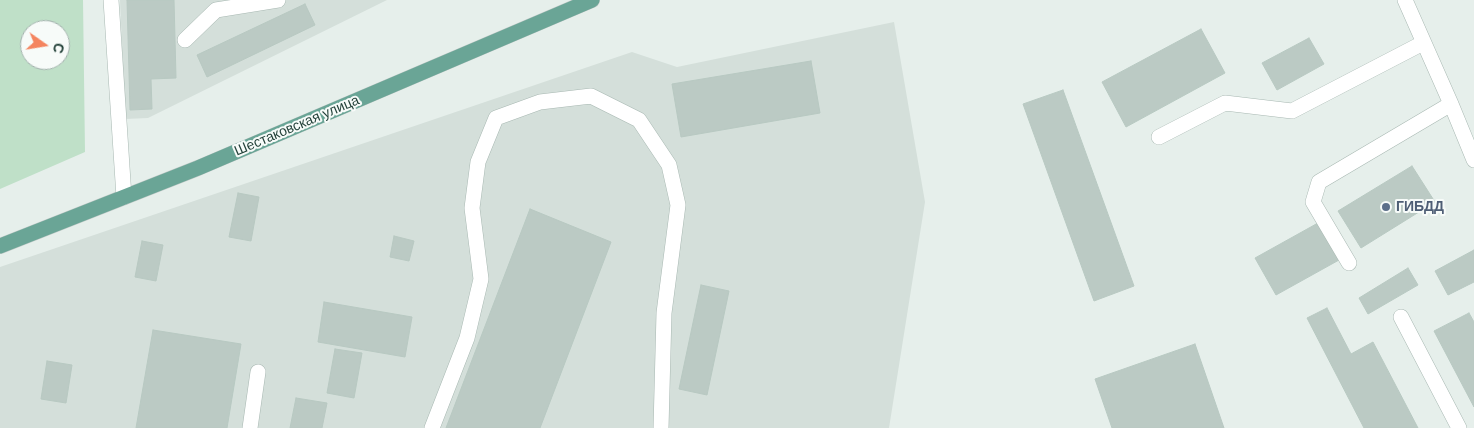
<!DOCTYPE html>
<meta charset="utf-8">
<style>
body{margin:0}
#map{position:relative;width:1474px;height:428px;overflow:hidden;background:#e6efeb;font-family:Helvetica,sans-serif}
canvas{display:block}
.north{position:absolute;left:20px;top:20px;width:50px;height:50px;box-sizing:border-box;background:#f7fbf9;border:1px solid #a3b1ad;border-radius:50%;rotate:103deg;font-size:14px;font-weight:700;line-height:20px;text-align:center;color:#24423a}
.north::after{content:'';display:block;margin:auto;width:18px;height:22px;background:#f4845f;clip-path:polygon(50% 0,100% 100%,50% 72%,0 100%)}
</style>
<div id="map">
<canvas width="1474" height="428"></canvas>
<div class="north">С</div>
</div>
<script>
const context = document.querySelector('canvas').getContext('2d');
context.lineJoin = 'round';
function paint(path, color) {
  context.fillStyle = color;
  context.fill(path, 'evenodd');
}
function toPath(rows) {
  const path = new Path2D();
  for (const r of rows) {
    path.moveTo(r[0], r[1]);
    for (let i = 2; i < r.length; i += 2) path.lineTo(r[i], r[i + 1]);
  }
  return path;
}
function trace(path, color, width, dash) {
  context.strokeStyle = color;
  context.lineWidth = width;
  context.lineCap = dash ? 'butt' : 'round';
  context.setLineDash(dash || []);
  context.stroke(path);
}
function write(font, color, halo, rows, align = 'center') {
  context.font = font + ' Helvetica,sans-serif';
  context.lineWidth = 4;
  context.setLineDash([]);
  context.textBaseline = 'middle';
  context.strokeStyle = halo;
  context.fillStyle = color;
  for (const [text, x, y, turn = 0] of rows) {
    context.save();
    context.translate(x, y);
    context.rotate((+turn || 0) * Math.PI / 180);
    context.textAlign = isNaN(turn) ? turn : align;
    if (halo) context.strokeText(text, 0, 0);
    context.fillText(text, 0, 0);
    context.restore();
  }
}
paint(toPath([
 [120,0,387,0,148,118,125,119],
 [894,22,925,202,889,428,0,428,0,267,632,52,677,67]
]), '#d4dfda');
paint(toPath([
 [0,0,83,0,85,152,0,189],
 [30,30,60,30,60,60,30,60]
]), '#bfe0c8');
const building = toPath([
 [127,0,174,0,176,78,151,79,152,109,130,110,127,0],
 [305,4,315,25,207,77,197,55,305,4],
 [1201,29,1225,73,1126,127,1102,82,1201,29],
 [1309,38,1324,64,1277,90,1262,63,1309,38],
 [811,61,820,113,681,137,672,84,811,61],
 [1063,90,1134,286,1094,301,1023,104,1063,90],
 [1412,166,1435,202,1361,248,1338,211,1412,166],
 [238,193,259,197,251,241,229,237,238,193],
 [530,209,611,242,540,428,446,428,530,209],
 [1318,223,1339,260,1276,295,1255,258,1318,223],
 [394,236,414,241,409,261,390,257,394,236],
 [142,241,163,245,156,281,135,277,142,241],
 [1474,250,1474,282,1448,295,1435,271,1474,250],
 [1408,268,1418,285,1368,314,1359,298,1408,268],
 [701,285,729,291,707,395,679,389,701,285],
 [324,302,412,317,405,357,318,342,324,302],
 [1327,308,1351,354,1373,342,1418,428,1364,428,1307,318,1327,308],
 [1469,313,1474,322,1474,407,1434,331,1469,313],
 [153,330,241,344,227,428,136,428,153,330],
 [1195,344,1224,428,1112,428,1095,379,1195,344],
 [335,349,362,353,354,398,327,393,335,349],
 [47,361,72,365,66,403,41,399,47,361],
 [296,398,327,403,322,428,290,428,296,398]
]);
paint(building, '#bbcac4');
trace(building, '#b8c9c2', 1);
const minor = toPath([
 [111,0,124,197],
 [1405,0,1451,104,1474,160],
 [185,40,216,10,278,0],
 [1159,137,1225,103,1292,111,1423,43],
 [1349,263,1313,202,1319,182,1451,104],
 [1401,317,1459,428],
 [250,428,258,372],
 [432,428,467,338,481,279,472,208,478,162,496,118,540,102,591,96,639,120,669,165,678,205,664,313,661,428]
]);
const major = toPath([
 [0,246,198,168,592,0]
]);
trace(minor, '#a8b8b2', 16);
trace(major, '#c2cac8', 16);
trace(minor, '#fff', 15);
trace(major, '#6aa596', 15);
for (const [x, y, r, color] of [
 [1386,207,5,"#5c6f8a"]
]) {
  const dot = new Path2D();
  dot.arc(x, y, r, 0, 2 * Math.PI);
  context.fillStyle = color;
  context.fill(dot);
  trace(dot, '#f7fbf9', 2);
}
write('14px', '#24423a', '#f7fbf9', [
 ["Шестаковская улица",297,126,-23]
]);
write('bold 14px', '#4e5e75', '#f7fbf9', [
 ["ГИБДД",1396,207]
], 'left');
</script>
